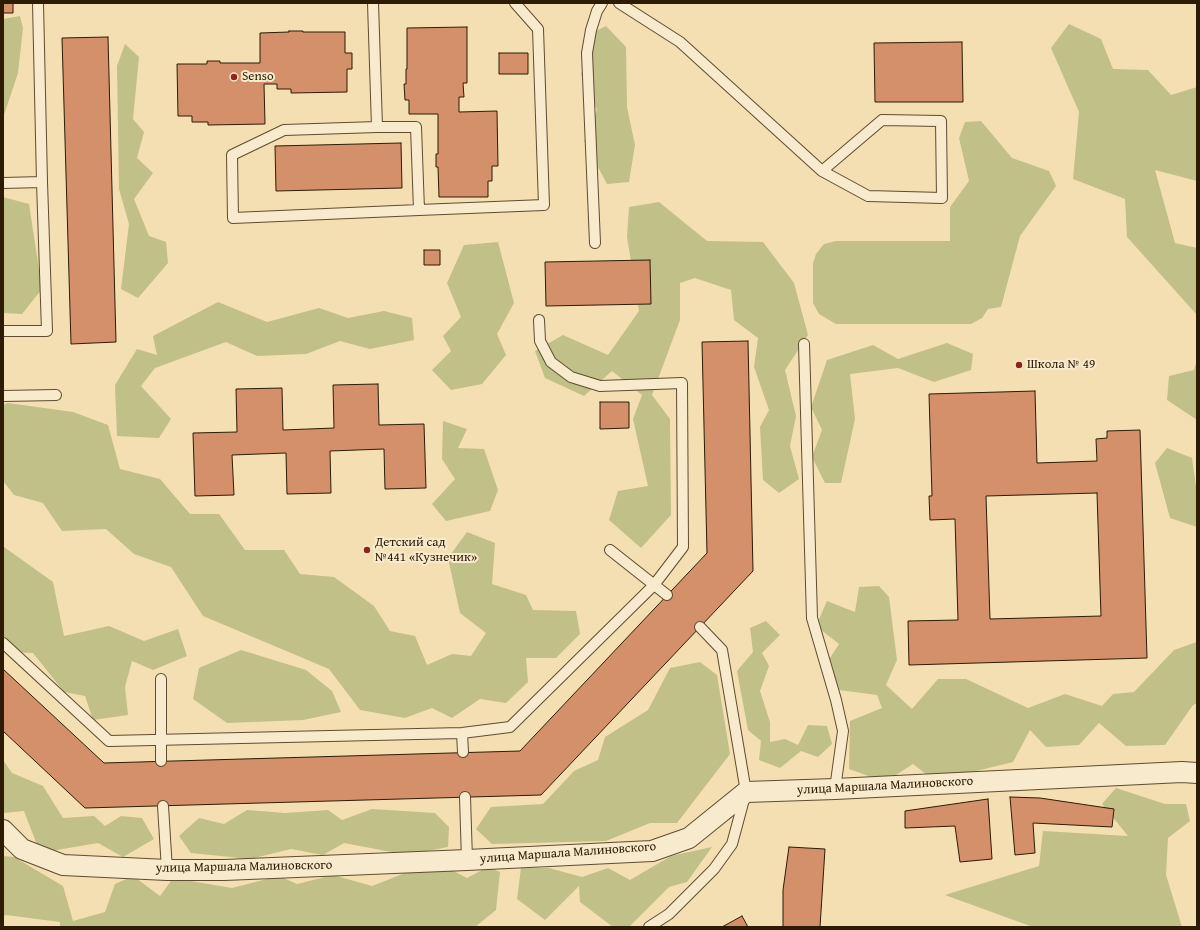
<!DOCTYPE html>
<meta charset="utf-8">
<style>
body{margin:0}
#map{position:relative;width:1200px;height:930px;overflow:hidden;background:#f4dfb2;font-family:"Gentium Book Plus",serif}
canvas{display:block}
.frame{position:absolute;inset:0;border:4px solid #2d1b04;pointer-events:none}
</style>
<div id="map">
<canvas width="1200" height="930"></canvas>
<div class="frame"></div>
</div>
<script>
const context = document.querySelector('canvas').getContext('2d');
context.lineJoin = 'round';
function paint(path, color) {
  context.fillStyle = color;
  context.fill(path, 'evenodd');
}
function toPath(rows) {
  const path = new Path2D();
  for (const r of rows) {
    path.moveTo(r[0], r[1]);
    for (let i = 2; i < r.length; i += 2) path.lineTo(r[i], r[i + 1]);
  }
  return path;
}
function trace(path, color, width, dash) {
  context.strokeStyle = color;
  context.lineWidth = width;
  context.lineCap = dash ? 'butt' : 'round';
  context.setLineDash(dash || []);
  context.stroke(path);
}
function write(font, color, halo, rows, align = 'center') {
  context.font = font + ' "Gentium Book Plus",serif';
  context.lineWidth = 4;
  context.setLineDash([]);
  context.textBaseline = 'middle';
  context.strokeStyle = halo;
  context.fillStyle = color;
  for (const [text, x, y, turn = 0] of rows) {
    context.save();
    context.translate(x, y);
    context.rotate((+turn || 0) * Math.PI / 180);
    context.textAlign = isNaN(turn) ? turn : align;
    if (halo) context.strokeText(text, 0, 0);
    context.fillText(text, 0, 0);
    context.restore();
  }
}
paint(toPath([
 [20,16,23,28,18,73,3,118,3,19],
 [1069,24,1101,39,1113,69,1148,70,1171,95,1197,87,1197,181,1155,170,1175,243,1197,248,1197,315,1127,237,1125,199,1073,179,1079,112,1051,48],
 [606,26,626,47,627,107,635,145,629,182,607,184,584,141,597,110,581,74,596,31],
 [125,44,139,57,133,119,144,132,137,158,153,173,134,199,149,236,166,242,168,263,138,298,121,289,129,224,119,189,117,66],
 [981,121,1012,158,1049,171,1056,186,1020,236,1001,307,988,309,982,318,971,324,836,324,819,314,813,303,813,263,816,254,824,244,836,241,950,241,950,207,969,181,959,138,965,122],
 [3,197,29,204,42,289,22,314,3,313],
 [659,202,707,241,763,242,794,283,808,335,785,370,796,416,790,446,799,479,779,493,763,480,760,427,769,410,754,367,758,338,734,320,731,290,695,278,680,283,680,320,652,395,670,419,671,515,641,548,609,520,618,491,648,486,633,419,642,395,612,371,584,396,545,378,535,351,563,335,608,355,639,311,627,237,629,207],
 [498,242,514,303,497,334,506,355,482,384,451,390,432,370,451,351,443,336,461,317,447,283,464,245],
 [218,302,267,322,319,308,348,318,384,311,412,318,414,340,370,349,340,341,306,354,257,356,226,342,155,368,141,386,171,419,159,438,117,436,115,385,137,349,157,355,153,336],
 [947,343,973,354,971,370,934,382,898,368,850,374,855,419,841,483,825,483,812,457,822,430,811,407,827,360,873,345,898,359],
 [1197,360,1197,420,1167,400,1169,376,1194,370],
 [8,403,73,412,108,425,120,469,160,479,190,514,219,514,245,550,284,550,300,574,334,577,374,606,390,631,415,636,427,665,452,654,471,656,486,633,460,613,448,558,467,532,495,543,492,584,526,595,533,610,576,611,580,634,556,658,526,658,528,682,506,703,480,699,452,718,432,708,405,718,360,710,329,669,203,616,171,567,134,554,106,529,62,531,43,503,14,495,3,481,3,405],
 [443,421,467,429,458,448,484,449,498,490,490,511,446,521,432,504,455,479,442,459],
 [1167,448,1192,458,1197,494,1197,527,1170,518,1155,463],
 [3,520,4,547,53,582,64,636,109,626,144,641,178,629,187,656,153,670,132,661,125,687,128,715,93,720,85,696,64,692,33,653,3,652],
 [879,586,889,597,897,660,886,685,912,709,938,679,966,679,1028,708,1065,694,1102,706,1113,694,1134,692,1174,650,1197,642,1197,703,1193,705,1165,745,1126,746,1099,723,1079,745,1046,747,1030,730,1013,762,935,781,913,764,885,782,849,769,850,721,882,708,877,695,839,690,828,661,839,644,816,626,827,601,855,612,859,587],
 [766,621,780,635,762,653,769,666,760,691,770,722,770,742,785,739,798,745,808,725,827,726,832,744,818,757,801,751,780,768,759,760,761,741,748,730,737,671,753,652,750,628],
 [241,650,306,670,332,691,341,712,303,720,227,723,193,699,199,668],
 [700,662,717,675,730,754,677,823,650,823,606,841,492,844,476,829,491,807,543,804,574,771,598,760,605,737,648,710,670,668],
 [3,760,12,773,43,786,63,818,94,816,105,826,121,816,142,818,154,839,123,857,98,843,51,851,37,845,24,811,3,813],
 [1116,788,1165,804,1186,804,1190,821,1168,838,1166,875,1182,927,1033,927,945,895,1039,866,1043,831,1128,836,1102,804],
 [372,809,435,813,449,827,448,847,407,855,344,843,323,855,291,849,250,859,191,853,179,836,199,818,224,824,247,810,285,813,328,810,342,820],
 [712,847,687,882,669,887,629,927,613,927,580,902,579,886,545,920,517,899,521,868,549,868,582,877,608,868,630,880,671,856],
 [3,856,14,857,63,886,73,921,105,912,115,884,133,876,160,896,173,878,232,888,279,876,297,884,333,875,372,886,405,873,452,870,467,878,488,867,500,872,496,910,475,927,60,927,60,922,6,915,3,916]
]), '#c1c088');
const building = toPath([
 [3,3,13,3,13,13,3,13,3,3],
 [467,27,467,83,463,83,464,97,459,97,459,112,497,111,498,166,492,166,492,181,488,181,488,197,439,197,438,167,436,167,436,154,438,154,438,114,409,114,409,100,405,100,404,84,406,84,406,69,407,69,407,28,467,27],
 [289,31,303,31,303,32,345,32,345,53,352,53,352,69,347,69,347,92,291,93,291,89,277,89,277,84,264,84,265,124,208,125,208,122,192,122,192,116,178,116,177,64,207,64,207,61,220,61,220,63,260,63,260,33,289,32,289,31],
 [108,37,116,342,71,344,62,38,108,37],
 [962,42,963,102,875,102,874,43,962,42],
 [499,53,528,53,528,74,499,74,499,53],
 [401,143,402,188,276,191,275,146,401,143],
 [424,250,440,250,440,265,424,265,424,250],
 [650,260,651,304,546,306,545,262,650,260],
 [748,341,753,571,541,795,85,808,3,731,3,669,104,763,520,751,707,553,702,342,748,341],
 [378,384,379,425,424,424,426,488,385,489,384,449,330,451,331,493,287,494,286,453,232,455,234,495,195,496,193,433,237,432,236,389,282,388,283,430,334,428,333,385,378,384],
 [1035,391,1037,463,1097,461,1096,439,1107,438,1107,431,1140,430,1147,658,909,665,908,621,958,620,955,519,930,520,929,496,932,496,929,394,1035,391],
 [1097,493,1101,616,990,619,986,496,1097,493],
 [600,402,629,402,629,428,600,429,600,402],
 [1010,797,1040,798,1114,809,1112,827,1033,823,1035,853,1015,855,1010,797],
 [988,799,992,859,960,862,955,826,905,828,905,811,988,799],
 [789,847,825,849,820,927,783,927,783,890,789,847],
 [742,916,748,927,722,927,742,916]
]);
paint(building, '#d48f6b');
trace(building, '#2d1b04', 1);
const service = toPath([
 [373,3,377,127],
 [619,3,680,42,822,171,868,196,942,198,941,121,882,120,822,171],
 [377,127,416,127,419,210,233,218,232,155,284,130,377,127],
 [3,183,42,182],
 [419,210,544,205,538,29,515,3],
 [595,243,587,53,591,30,597,11,602,3],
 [3,331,47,331,42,182,38,3],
 [804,344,812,618,836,700,843,731,835,789],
 [3,396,56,395],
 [610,550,667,595],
 [3,643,109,741,462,733,510,727,654,585,683,547,682,383,600,386,571,377,551,362,540,341,539,320],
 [462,733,463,752],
 [161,761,161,679],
 [465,797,467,860],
 [163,806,167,870],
 [649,927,669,914,714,869,732,844,746,792,722,650,700,627]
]);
const minor = toPath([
 [3,830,22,849,63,865,167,870,224,870,467,860,652,851,689,838,746,792,835,789,1182,772,1197,773]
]);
trace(service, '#5f4c30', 12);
trace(minor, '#5f4c30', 22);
trace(service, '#f8eacd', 10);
trace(minor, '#f8eacd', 20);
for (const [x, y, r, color] of [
 [234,77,4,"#8f2418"],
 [1019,365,4,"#8f2418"],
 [367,550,4,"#8f2418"]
]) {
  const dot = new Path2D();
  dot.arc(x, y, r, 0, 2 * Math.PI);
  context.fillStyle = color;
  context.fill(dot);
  trace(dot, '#f8eacd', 1.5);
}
write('13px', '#2d1b04', '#f8eacd', [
 ["Senso",242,77],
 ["Школа № 49",1027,365],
 ["Детский сад",375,543],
 ["№441 «Кузнечик»",375,558]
], 'left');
write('13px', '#2d1b04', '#f8eacd', [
 ["улица Маршала Малиновского",885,786,-3],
 ["улица Маршала Малиновского",568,853,-4],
 ["улица Маршала Малиновского",244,867,-1]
]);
</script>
